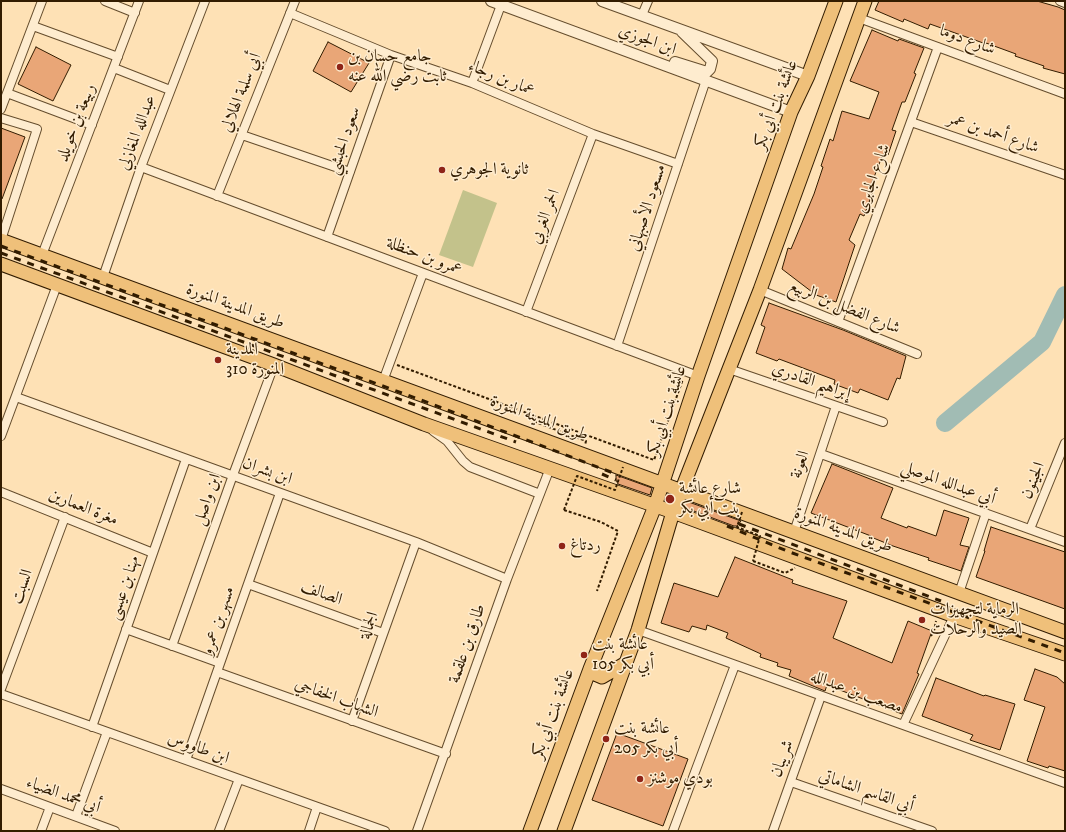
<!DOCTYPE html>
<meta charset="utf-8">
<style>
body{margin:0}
#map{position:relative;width:1066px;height:832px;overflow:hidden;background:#fee1b5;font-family:"IM FELL DW Pica",serif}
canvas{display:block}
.frame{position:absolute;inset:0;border:2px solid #321c00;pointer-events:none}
</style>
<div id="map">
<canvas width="1066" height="832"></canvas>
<div class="frame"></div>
</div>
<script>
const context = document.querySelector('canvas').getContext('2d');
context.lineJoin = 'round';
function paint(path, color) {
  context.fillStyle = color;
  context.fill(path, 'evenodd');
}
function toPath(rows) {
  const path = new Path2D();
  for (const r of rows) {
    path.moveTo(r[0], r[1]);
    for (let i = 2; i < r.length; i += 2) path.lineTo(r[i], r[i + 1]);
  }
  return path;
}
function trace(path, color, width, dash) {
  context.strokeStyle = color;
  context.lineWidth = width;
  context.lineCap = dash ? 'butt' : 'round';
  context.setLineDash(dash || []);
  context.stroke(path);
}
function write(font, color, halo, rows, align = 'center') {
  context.font = font + ' "IM FELL DW Pica",Amiri,serif';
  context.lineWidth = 3;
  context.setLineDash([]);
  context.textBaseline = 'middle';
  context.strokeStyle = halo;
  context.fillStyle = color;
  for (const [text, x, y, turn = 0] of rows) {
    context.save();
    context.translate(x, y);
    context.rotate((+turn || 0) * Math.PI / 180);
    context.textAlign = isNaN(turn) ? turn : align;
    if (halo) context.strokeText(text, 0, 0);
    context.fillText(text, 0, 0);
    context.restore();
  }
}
paint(toPath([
 [463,190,497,203,473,267,439,255]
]), '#c3c28b');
trace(toPath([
 [945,423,1042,342,1065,295]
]), '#a1bcb4', 18);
const building = toPath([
 [879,1,1037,1,1058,7,1065,10,1065,74,1043,68,1044,66,1015,56,1016,54,986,43,986,44,930,24,928,29,904,19,903,22,875,10,879,1],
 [872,30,898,41,899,39,924,48,914,73,916,74,905,102,902,102,892,130,896,131,888,155,883,154,871,185,875,186,864,216,860,214,849,240,855,245,836,302,816,295,782,269,788,248,791,249,814,194,823,167,821,166,830,139,833,141,842,111,869,119,879,92,850,81,872,30],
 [328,42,369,63,351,92,313,71,328,42],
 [36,47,71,65,53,101,18,84,36,47],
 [1,128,25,137,2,199,1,199,1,128],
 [769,303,843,330,906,356,900,379,897,378,888,400,860,389,858,393,834,384,835,380,779,359,777,361,756,353,765,327,761,325,769,303],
 [832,464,893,488,881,518,907,528,908,526,936,536,944,510,969,518,960,545,969,547,961,571,928,560,929,558,893,546,871,537,871,536,811,513,832,464],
 [616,475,652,488,650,495,618,484,616,480,616,475],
 [686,501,741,521,737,526,734,526,683,507,686,501],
 [991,527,1065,552,1065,609,976,577,985,551,984,551,991,527],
 [735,557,793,580,792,583,847,601,833,638,892,663,908,621,932,631,917,673,919,674,902,714,827,685,825,691,789,676,791,670,777,666,778,663,760,657,761,654,726,638,728,633,707,625,706,630,692,626,689,632,661,623,674,583,718,597,735,557],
 [1035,669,1057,677,1065,684,1065,771,1049,766,1048,768,1027,761,1045,707,1024,700,1035,669],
 [936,678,984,696,985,695,1015,704,1000,750,970,740,973,735,922,716,936,678],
 [617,733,688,759,663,826,592,800,617,733]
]);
paint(building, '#e9a677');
trace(building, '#321c00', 1);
const minor = toPath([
 [105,1,135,13],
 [1060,1,1065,3],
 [290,13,391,55,472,83,593,134,678,164],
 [642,15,648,1],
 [859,18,1065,94],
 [33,26,118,57],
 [114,68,170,90],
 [472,83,501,5],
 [7,93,92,125],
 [1,109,42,1],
 [1,118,37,129,1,240],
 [911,122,1065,175],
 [242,135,350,172],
 [141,167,698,376],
 [217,196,295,1],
 [327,237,391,55],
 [42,255,139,1],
 [103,277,141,167,205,1],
 [760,290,917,354],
 [526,312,593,134],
 [838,322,938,47],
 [617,346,706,80],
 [729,369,883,422],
 [383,381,423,273],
 [16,397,416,542,507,579],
 [433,431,447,441,463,461,470,467,540,494],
 [1,436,57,285],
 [821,454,1065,542],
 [1,492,153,553],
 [1030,529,1065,443],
 [794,532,836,406],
 [248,584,383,633],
 [959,593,986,513],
 [126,629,220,663],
 [638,630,1065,783],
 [172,646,233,475,274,365],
 [217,672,446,754],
 [1,689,65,517],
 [1,694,385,831],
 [352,721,416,542],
 [903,725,954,616],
 [92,727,186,459],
 [186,760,280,493],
 [791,782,932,831],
 [1,789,115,831],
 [76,816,107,732],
 [41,831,50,807],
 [219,831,239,779],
 [309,831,317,807],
 [417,831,507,579,550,468],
 [673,831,735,665],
 [773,831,821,696]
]);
const tertiary = toPath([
 [491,1,791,112],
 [602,1,808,76],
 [675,62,707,72,710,69,712,61,682,32]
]);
const primary = toPath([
 [1,240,1065,632],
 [1,264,274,365,424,424,673,512,954,616,1065,654],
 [590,669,595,674,602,677,626,663],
 [530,831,590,669,655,506,698,376,791,112,808,76,836,1],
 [564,831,638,630,673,512,760,290,865,1]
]);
trace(minor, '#654d2d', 10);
trace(tertiary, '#654d2d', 12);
trace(primary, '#321c00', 15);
trace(toPath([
 [397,365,654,460,683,379],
 [534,416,535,422,586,441,585,445],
 [564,510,601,522,618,531,597,591],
 [753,561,785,573,795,568],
 [931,636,934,631,936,621]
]), '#321c00', 2, [3, 2]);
trace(minor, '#feeccf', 8);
trace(tertiary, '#feeccf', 10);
trace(primary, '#efc07a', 13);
trace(toPath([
 [1,246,421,400,616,474],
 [1,253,516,442],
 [602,474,616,480],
 [739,524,941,601],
 [727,526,787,551,1065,653]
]), '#321c00', 3, [7, 7]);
trace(toPath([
 [564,510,577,476,615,490,623,467],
 [742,512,737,527,760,536,753,561]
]), '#321c00', 2, [3, 2]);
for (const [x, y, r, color] of [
 [340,67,4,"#8f2418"],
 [442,170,4,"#8f2418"],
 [218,360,4,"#8f2418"],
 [670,499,5,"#8f2418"],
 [562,546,4,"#8f2418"],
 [922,620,4,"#8f2418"],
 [584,655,4,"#8f2418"],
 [606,739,4,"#8f2418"],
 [640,779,4,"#8f2418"]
]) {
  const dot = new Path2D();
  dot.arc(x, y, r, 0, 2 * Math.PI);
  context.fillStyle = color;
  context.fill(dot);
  trace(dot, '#feeccf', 1.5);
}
write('17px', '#321c00', '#feeccf', [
 ["ابن الجوزي",647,41,20],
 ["شارع دوما",967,41,20],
 ["عمار بن رجاء",501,79,22],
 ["أبي سلمة الهلالي",242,93,-68],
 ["عائشة بنت أبي بكر",777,105,-69],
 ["ربيعة بن خويلد",77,123,-69],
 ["عبدالله المغازلي",138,133,-69],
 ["شارع أحمد بن عمر",993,134,19],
 ["سعود الحبشي",345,141,-71],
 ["شارع الجابري",874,179,-70],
 ["مسعود الأصبهاني",648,208,-72],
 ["الحمر الغربي",546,217,-69],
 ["عمرو بن حنظلة",424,257,21],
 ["طريق المدينة المنورة",235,307,20],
 ["شارع الفضل بن الربيع",844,308,22],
 ["إبراهيم القادري",811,382,19],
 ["عائشة بنت أبي بكر",668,411,-72],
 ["طريق المدينة المنورة",539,419,20],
 ["العونة",801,465,-71],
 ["ابن بشران",267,472,20],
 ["الجينون",1034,481,-68],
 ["أبي عبدالله الموصلي",948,484,20],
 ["ابن واصل",208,500,-70],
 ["مغرة العمارين",83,508,22],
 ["طريق المدينة المنورة",843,531,20],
 ["السبت",23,587,-70],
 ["مهنا بن عيسى",125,588,-71],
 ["الصالف",321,594,20],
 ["مسهر بن عمرو",219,621,-71],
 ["الجمالة",370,626,-70],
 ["طارق بن علقمة",468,644,-71],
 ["مصعب بن عبدالله",856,693,20],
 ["الشهاب الخفاجي",336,699,20],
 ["عائشة بنت أبي بكر",554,714,-70],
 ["ابن طاووس",198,749,20],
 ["شريبان",783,759,-70],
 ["أبي القاسم الشاماتي",866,792,19],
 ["أبي محمد الضياء",63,796,20]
]);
write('17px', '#321c00', '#feeccf', [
 ["جامع حسان بن",348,57],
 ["ثابت رضي الله عنه",348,77],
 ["ثانوية الجوهري",450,170],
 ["المدينة",226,350],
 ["المنورة 310",226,370],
 ["شارع عائشة",679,489],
 ["بنت أبي بكر",679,509],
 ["ردتاغ",570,546],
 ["الرماية لتجهيزات",930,610],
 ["الصيد والرحلات",930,630],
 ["عائشة بنت",592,645],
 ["أبي بكر 105",592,665],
 ["عائشة بنت",614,729],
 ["أبي بكر 205",614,749],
 ["بودي موشنز",648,779]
], 'left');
</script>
